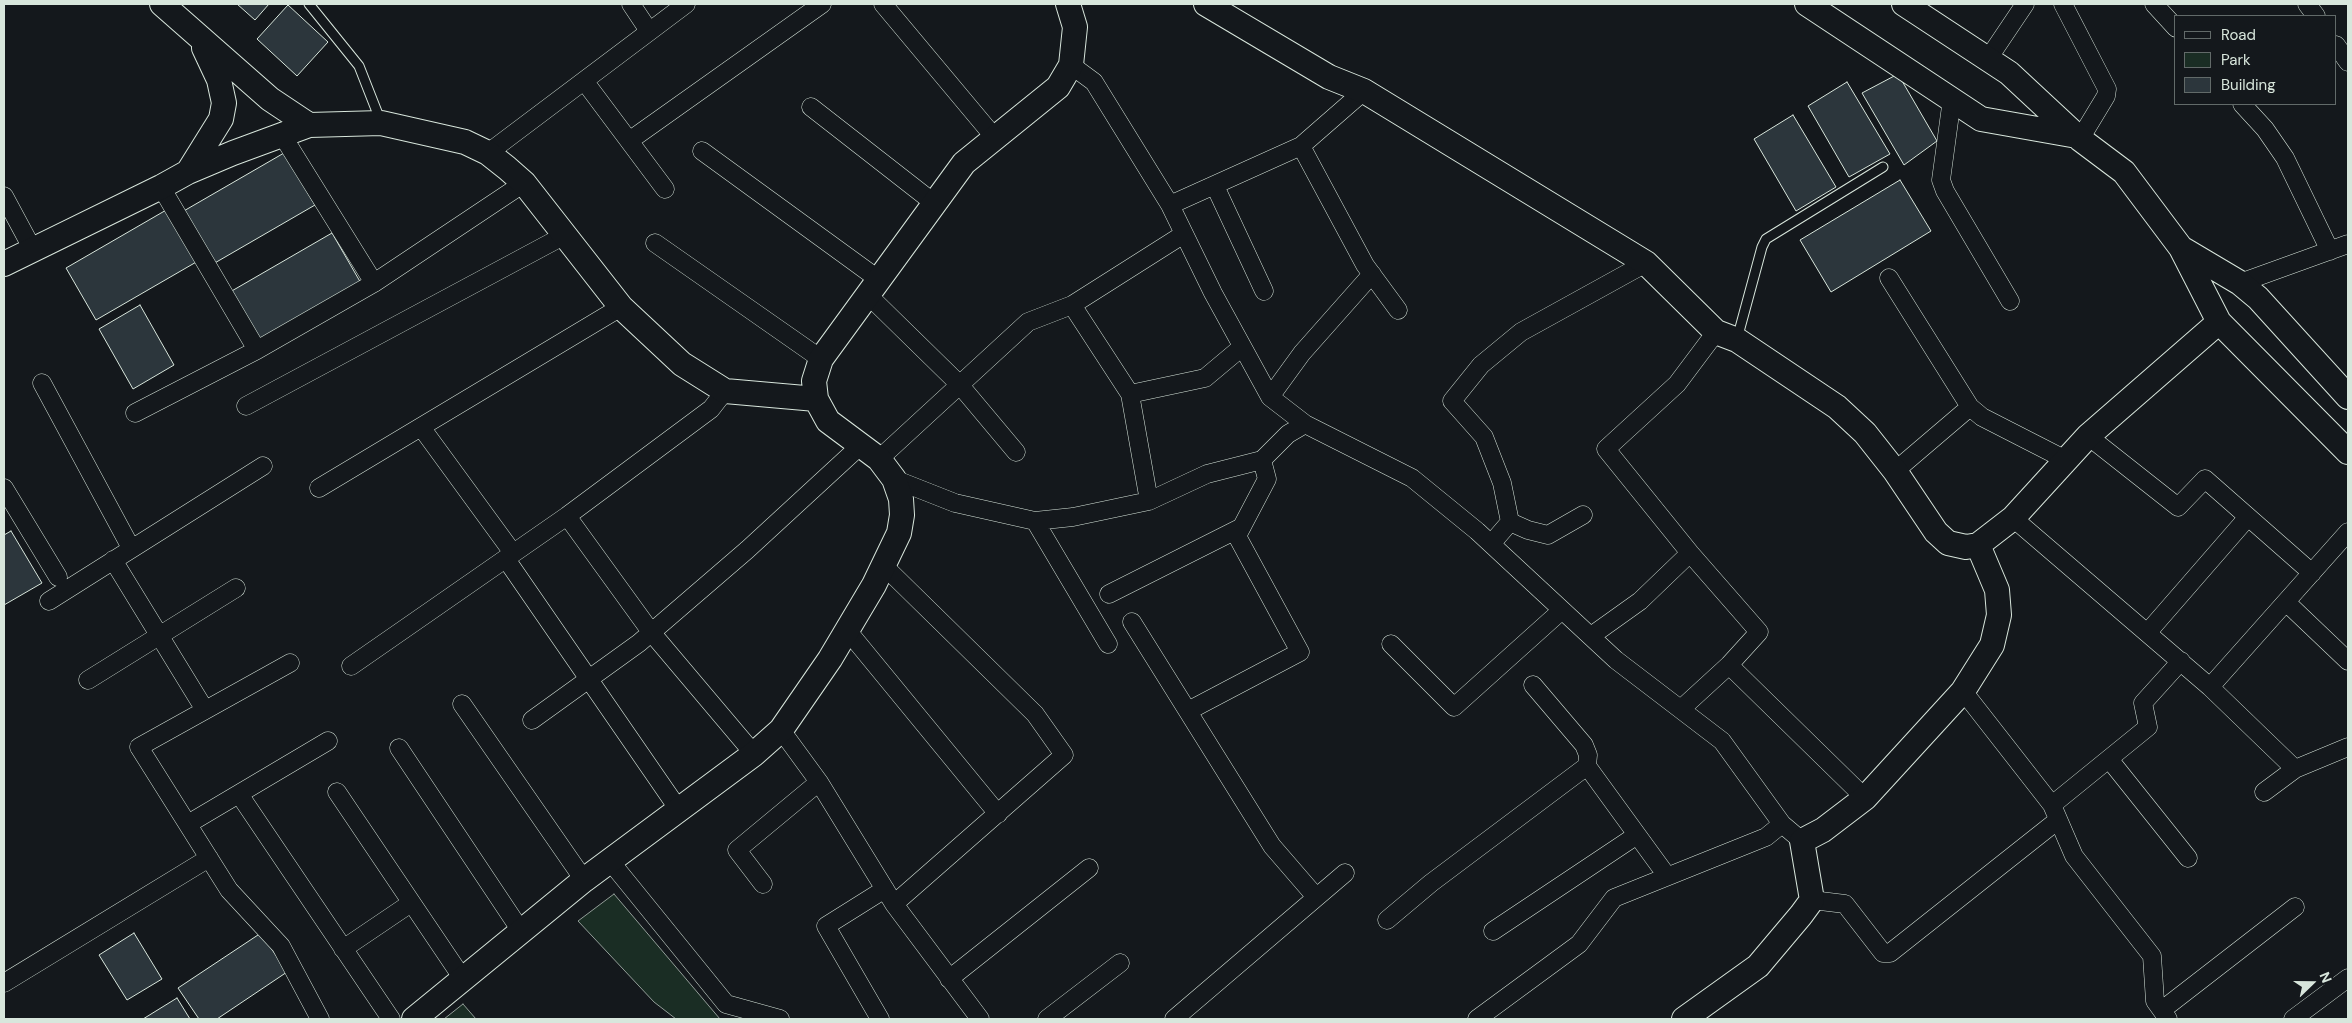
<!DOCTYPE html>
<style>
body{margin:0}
#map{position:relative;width:2352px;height:1023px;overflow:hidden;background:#14181c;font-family:"DM Sans",sans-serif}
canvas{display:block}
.frame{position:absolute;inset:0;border:5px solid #d8e6dc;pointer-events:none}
.legend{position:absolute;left:2174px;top:15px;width:162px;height:90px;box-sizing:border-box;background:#14181c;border:1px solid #626a69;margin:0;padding:6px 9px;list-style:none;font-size:15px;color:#d8e6dc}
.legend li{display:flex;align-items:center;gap:10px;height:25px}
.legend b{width:25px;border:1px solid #626a69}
.north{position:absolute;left:2287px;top:958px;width:50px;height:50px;-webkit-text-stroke:4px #14181c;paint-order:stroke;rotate:68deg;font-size:14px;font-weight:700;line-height:20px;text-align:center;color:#d8e6dc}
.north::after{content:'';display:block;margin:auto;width:18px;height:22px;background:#d8e6dc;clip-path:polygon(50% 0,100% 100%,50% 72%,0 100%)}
</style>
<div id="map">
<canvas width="2352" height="1023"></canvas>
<div class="frame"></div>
<ul class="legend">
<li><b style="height:6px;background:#14181c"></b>Road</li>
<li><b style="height:14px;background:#1a2d24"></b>Park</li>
<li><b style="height:14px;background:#2c363c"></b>Building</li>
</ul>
<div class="north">N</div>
</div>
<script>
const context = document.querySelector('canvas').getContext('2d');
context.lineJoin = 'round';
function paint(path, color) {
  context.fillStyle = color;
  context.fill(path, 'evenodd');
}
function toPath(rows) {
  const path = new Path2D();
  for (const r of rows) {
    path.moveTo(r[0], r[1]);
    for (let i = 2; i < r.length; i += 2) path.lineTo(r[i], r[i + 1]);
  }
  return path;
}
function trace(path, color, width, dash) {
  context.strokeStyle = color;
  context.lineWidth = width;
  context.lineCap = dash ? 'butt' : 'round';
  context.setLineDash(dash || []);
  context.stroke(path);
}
const green = toPath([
 [614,894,720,1019,676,1019,654,1002,578,921,614,894],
 [463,1004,476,1019,444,1019,463,1004]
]);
paint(green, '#1a2d24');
trace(green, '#939e99', 1);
const building = toPath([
 [237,4,269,4,255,20,237,4],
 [288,5,328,42,297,76,257,39,288,5],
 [1898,74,1937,141,1904,165,1862,93,1898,74],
 [1847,82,1890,154,1849,177,1808,106,1847,82],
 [1793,115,1836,187,1796,211,1754,139,1793,115],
 [284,153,315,205,213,264,182,212,284,153],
 [1900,180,1931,231,1831,292,1800,240,1900,180],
 [168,209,198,261,96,320,66,268,168,209],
 [332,233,362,285,260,345,230,292,332,233],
 [140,305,174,365,133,389,99,329,140,305],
 [11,531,42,583,4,605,4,535,11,531],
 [134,933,162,979,127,1000,99,955,134,933],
 [261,933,287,972,217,1019,199,1019,178,988,261,933],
 [177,998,190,1019,143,1019,177,998]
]);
paint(building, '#2c363c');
trace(building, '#d8e6dc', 1);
const lane = toPath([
 [309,4,359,66,381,122],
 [1737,339,1762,247,1766,239,1883,167]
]);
const street = toPath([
 [631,4,649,31],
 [883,4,995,138],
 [2063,4,2107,89,2106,96,2080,139],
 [2154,4,2176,28],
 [2307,4,2316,16],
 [2336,45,2348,62],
 [1988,59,2025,4],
 [1071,65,1094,82,1170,205,1213,293,1270,397,1305,424],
 [585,82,665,189],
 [1952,99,1941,180,1945,191,2010,301],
 [2242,104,2265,129,2285,158,2330,251],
 [811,107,934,203],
 [282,135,374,283],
 [629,141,822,4],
 [1301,146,1365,265,1398,310],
 [702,151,878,279],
 [488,153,686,4],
 [1215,186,1264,291],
 [161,187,257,350],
 [4,196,33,250],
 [1170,205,1301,146,1364,91],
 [655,243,821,359],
 [1889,278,1970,407,1982,417,2066,460],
 [2240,283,2348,244],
 [867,294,959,384,1016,452],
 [1072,305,1130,394,1149,501],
 [42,383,131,548],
 [1130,394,1205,378,1242,347],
 [1270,397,1302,353,1372,274],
 [246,406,565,235],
 [135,413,257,350,374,283,524,183],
 [421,427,513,553],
 [2088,436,2178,507,2205,479,2312,573],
 [879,459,1028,322,1072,305,1184,234],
 [1895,471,1970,407],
 [894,479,955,503,1035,521,1073,517,1149,501,1207,474,1262,460,1288,434,1305,424,1412,478,1477,531,1616,660,1722,741,1782,824,1802,841],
 [4,488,58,577],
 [319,488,621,307],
 [567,516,651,632,754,754],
 [2013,518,2210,687,2295,769],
 [1035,521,1108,644],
 [1510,522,1528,530,1548,535,1583,515],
 [1491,544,1510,522,1502,483,1484,437,1452,401,1481,365,1521,332,1646,263],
 [506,559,679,810],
 [113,560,205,710],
 [883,565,1035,714,1064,755,894,904],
 [1109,594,1242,527],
 [49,601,263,466],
 [2286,602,2348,661],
 [1132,622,1272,846,1316,897],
 [847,630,998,814],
 [2148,632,2248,517],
 [1591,636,1640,601,1690,553],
 [1391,644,1454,707,1562,610],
 [290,663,139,747,229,890,281,946,320,1019],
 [1729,665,1865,798],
 [351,666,567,516,711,409,725,391],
 [88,680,236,588],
 [1533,685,1584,745,1588,755,1587,766,1667,876],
 [2210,687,2348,532],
 [1963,691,2052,805,2074,856,2152,956,2155,1001,2168,1019],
 [462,704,584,880],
 [1681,709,1729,665,1759,632,1690,553,1606,449,1677,384,1716,332],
 [1188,711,1300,652,1237,536,1267,479,1262,460],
 [532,720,639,643,747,550,860,446],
 [781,730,819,782,894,904,980,1019],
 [399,748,521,931],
 [2109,759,2188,858],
 [337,792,463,979],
 [2264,792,2295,769,2348,747],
 [239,794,391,1019],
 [2052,805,2148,727,2143,703,2181,661],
 [188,824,328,741],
 [610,861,726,1004,780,1019],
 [763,884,737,850,819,782],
 [1812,900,1845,904,1883,953,1890,953,2058,820],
 [1387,920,1431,883,1587,766],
 [1493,931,1637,835],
 [343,949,411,903],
 [949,979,1089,868],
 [4,983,209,858],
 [2162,1010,2295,907],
 [880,1019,826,926,885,889],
 [1047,1019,1120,963],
 [1174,1019,1345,873],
 [1477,1019,1579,944,1614,898,1766,837,1782,824],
 [2293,1019,2348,978]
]);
const secondary = toPath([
 [162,4,270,99,309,125],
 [1206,4,1329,77,1364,91,1646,263,1716,332,1737,340,1837,407,1865,433,1895,471,1936,532,1948,543,1966,547,1978,545,2013,518,2088,436,2219,322],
 [1807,4,1981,119,2077,136],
 [1904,4,2009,73,2080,139,2124,172,2181,248,2219,322,2348,452],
 [188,172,221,119,224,103,219,80,204,48],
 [2181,248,2240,283,2258,298,2348,397],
 [4,264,161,187,188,172,233,153,309,125,381,123,465,142,488,153,507,168,524,183,621,307,682,364,725,391,816,399],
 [414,1019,584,880,754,754,781,730,830,659,874,585,899,533,902,515,901,499,894,479,879,459,828,421,816,399,814,381,821,359,964,163,1058,87,1071,65,1075,27,1068,4],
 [1684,1019,1758,966,1801,915,1812,900,1802,841,1823,830,1865,798,1963,691,1992,645,1999,615,1997,590,1978,545]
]);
trace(lane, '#d8e6dc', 11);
trace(street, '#d8e6dc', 19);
trace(secondary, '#d8e6dc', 26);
trace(lane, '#14181c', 9);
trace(street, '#14181c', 18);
trace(secondary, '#14181c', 24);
</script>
